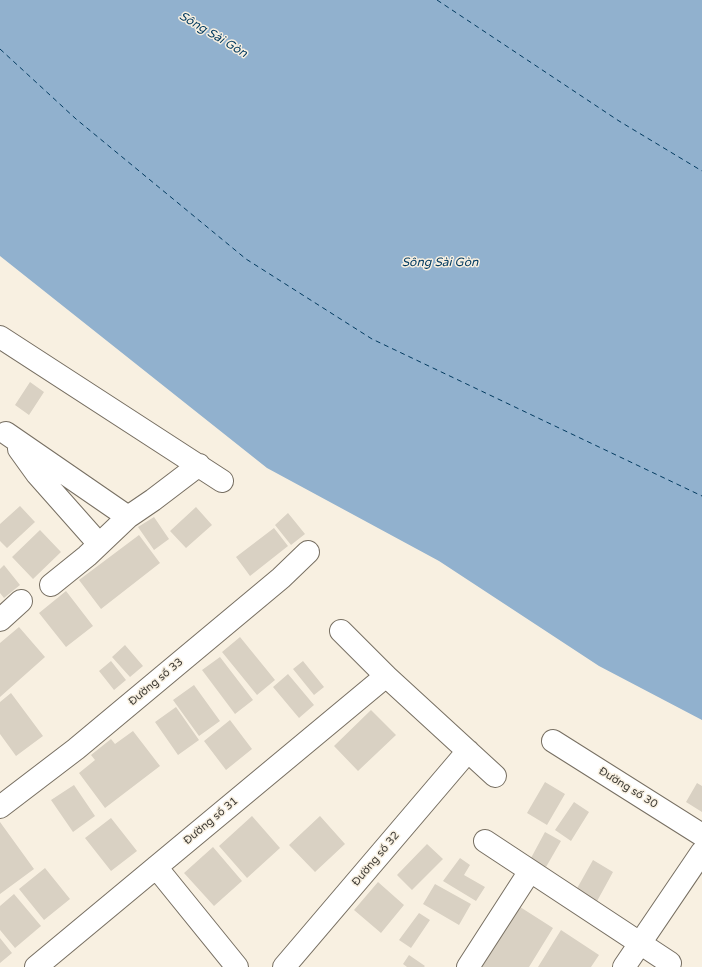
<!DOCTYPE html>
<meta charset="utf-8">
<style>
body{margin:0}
canvas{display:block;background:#f8f0e1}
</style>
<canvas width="702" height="967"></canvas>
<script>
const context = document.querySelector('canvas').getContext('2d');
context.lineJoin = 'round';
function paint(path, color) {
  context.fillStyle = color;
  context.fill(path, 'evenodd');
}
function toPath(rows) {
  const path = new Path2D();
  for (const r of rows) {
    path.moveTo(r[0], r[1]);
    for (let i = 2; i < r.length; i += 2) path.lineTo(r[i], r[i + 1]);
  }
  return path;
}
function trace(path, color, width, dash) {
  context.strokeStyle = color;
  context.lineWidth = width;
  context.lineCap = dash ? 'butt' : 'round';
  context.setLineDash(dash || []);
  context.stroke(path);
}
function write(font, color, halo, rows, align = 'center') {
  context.font = font + ' "Varela Round",sans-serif';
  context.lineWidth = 3;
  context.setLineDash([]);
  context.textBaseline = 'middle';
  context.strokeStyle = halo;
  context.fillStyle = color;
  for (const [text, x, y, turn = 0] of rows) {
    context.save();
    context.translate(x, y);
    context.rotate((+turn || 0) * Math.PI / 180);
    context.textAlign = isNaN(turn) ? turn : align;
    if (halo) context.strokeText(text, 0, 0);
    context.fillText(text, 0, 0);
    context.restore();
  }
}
paint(toPath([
 [0,0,702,0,702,720,599,666,439,561,267,468,0,256]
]), '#91b1ce');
trace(toPath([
 [437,0,619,121,702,171],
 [0,49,76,119,246,259,372,339,702,496]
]), '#033b60', 1, [5, 4]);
paint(toPath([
 [30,382,44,392,29,415,15,405],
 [20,506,35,522,7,548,0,541,0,524],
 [196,507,212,525,186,548,170,531],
 [288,513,305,534,291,545,275,525],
 [154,517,169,539,154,550,138,527],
 [274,528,288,546,250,576,236,557],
 [40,530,61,552,33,579,12,557],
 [139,535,160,563,101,609,79,580],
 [4,565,20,585,4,598,0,593,0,569],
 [66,591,93,626,66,647,39,613],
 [19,627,45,657,0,697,0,643],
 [240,637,275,680,257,695,222,652],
 [125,645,143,666,130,677,112,657],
 [220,657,253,700,235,714,202,670],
 [111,661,126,680,114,690,99,671],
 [303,661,324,687,314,695,293,669],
 [288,674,314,705,299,718,273,687],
 [194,685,220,721,199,736,173,700],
 [11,693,43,736,16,756,0,734,0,702],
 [176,707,199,740,178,755,155,722],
 [371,710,396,735,358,771,334,746],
 [230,720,252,749,226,770,204,741],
 [133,731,160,766,105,808,79,773,95,760,91,755,111,739,115,744],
 [545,782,565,794,547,825,527,813],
 [697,783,702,786,702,812,686,802],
 [74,785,95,816,73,832,51,800],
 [574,802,589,812,571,841,555,830],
 [252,816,280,848,247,878,219,846],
 [320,816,345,844,315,872,289,845],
 [111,818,137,851,111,871,85,838],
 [0,822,34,869,0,894],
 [545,832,561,841,546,867,531,858],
 [427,844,443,859,412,890,397,875],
 [213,847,242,881,214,906,184,873],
 [460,858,470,865,464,875,485,887,476,901,443,881],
 [593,860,613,872,596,903,575,892],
 [45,868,70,899,44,920,19,889],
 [378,882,404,905,381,933,354,910],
 [435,884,471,904,459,925,423,904],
 [14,894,41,926,15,948,0,930,0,906],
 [517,905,553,928,529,967,480,967],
 [419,913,430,920,411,948,399,940],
 [561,930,599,955,591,967,538,967],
 [0,938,12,953,0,963],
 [409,955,425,966,424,967,407,967,403,964]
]), '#d9d1c3');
const minor = toPath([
 [0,337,222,481],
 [6,433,128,517,153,500,199,465],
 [19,449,37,474,99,544],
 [51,585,87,556,128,517],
 [0,620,21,601],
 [341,631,386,676,495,776],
 [553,741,702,835],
 [0,807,76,749,281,578,308,552],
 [485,841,670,963,668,967],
 [156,867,237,967],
 [36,967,386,676],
 [284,967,468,751],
 [468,967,530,871],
 [624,967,702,852]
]);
trace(minor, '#776f62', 24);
trace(minor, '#fff', 22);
write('11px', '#3e3b35', '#f8f0e1', [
 ["Đường số 33",156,682,-40],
 ["Đường số 30",628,788,32],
 ["Đường số 31",211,821,-40],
 ["Đường số 32",376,859,-50]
]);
write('italic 12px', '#033b60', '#f8f0e1', [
 ["Sông Sài Gòn",213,35,31],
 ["Sông Sài Gòn",440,263]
]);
</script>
